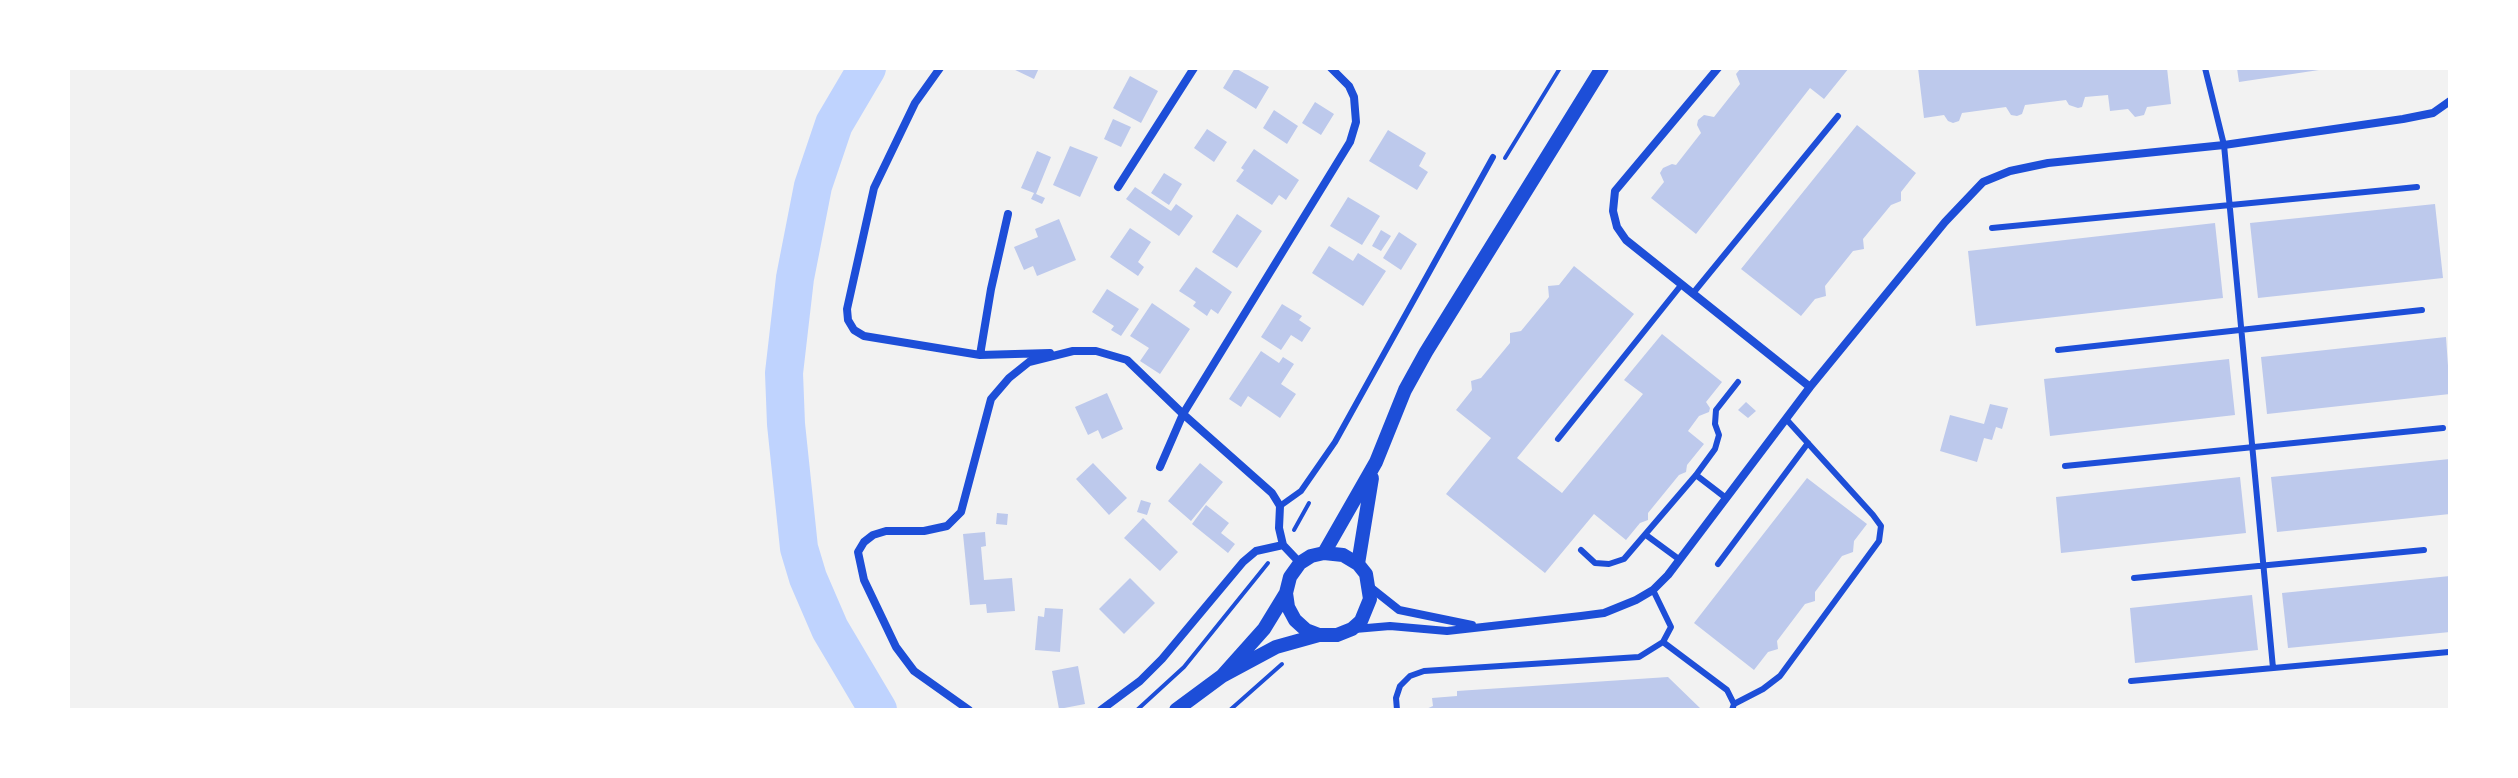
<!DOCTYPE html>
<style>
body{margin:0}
#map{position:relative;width:2518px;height:778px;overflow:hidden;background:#f2f2f2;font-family:Barlow,sans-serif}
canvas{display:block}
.frame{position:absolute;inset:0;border:70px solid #fff;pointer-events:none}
</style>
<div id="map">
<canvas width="2518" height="778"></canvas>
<div class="frame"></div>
</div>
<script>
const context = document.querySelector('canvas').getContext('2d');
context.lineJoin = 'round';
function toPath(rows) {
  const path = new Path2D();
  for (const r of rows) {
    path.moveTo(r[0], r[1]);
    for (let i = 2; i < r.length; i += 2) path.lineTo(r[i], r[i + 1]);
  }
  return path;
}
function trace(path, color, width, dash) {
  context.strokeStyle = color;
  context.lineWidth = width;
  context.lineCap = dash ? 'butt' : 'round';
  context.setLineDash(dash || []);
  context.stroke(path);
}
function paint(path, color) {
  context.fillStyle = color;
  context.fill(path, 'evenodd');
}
trace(toPath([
 [867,68,834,124,813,186,795,278,784,373,786,424,799,548,808,578,830,629,878,710]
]), '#bfd3fe', 38);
paint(toPath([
 [1011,68,1039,68,1034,79],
 [1235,68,1269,87,1256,109,1223,88],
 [1741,68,1849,68,1824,99,1810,88,1696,234,1651,198,1664,182,1660,173,1663,168,1672,164,1676,165,1701,133,1697,125,1698,120,1704,115,1714,117,1740,84,1736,74],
 [1918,68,2167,68,2171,104,2147,107,2144,115,2135,117,2128,109,2110,111,2108,95,2085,97,2082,107,2078,108,2069,105,2066,100,2025,105,2022,114,2017,116,2011,115,2006,107,1962,113,1959,121,1953,123,1948,121,1944,115,1924,118],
 [2237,68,2319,68,2319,70,2239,82],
 [1130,76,1158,91,1141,123,1113,108],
 [1315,102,1334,114,1321,135,1302,123],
 [1274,110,1298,126,1287,144,1263,128],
 [1113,119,1131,127,1121,147,1104,139],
 [1857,125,1916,173,1901,192,1901,201,1891,205,1863,239,1864,249,1853,251,1825,286,1826,296,1815,299,1801,316,1741,269],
 [1207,129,1227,142,1214,162,1194,148],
 [1388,130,1426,153,1419,166,1428,172,1417,190,1369,161],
 [1070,146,1098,157,1080,197,1053,185],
 [1254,149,1299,180,1286,200,1279,195,1272,205,1236,181,1244,170,1241,168],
 [1037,151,1051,157,1036,194,1045,198,1042,204,1031,199,1034,193,1021,188],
 [1164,173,1182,184,1169,205,1151,193],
 [1135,187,1171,211,1176,204,1193,216,1179,236,1126,199],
 [1348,197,1380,216,1362,245,1330,226],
 [2435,204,2443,278,2258,298,2250,223],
 [1237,214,1262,231,1237,268,1212,252],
 [1059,219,1076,260,1037,276,1033,266,1024,270,1014,247,1038,237,1035,229],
 [2215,223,2223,298,1976,326,1968,251],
 [1130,228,1151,242,1138,262,1144,267,1138,276,1110,257],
 [1381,230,1391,236,1381,251,1372,246],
 [1399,232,1417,244,1401,270,1383,258],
 [1329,246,1353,261,1358,253,1386,271,1363,306,1312,273],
 [1574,266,1634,314,1517,458,1562,493,1643,394,1624,380,1662,334,1722,382,1706,402,1710,408,1709,412,1699,416,1688,431,1704,444,1687,465,1686,472,1679,475,1648,513,1648,520,1640,523,1626,540,1594,514,1545,573,1446,494,1491,438,1456,410,1472,390,1471,381,1481,378,1510,343,1510,333,1521,331,1549,297,1548,286,1559,285],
 [1196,267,1232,292,1218,314,1211,309,1207,316,1193,306,1196,302,1179,291],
 [1107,289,1139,309,1121,336,1111,330,1114,326,1092,312],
 [1152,303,1190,329,1160,374,1140,361,1149,348,1130,336],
 [1282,304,1302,316,1299,320,1311,328,1302,342,1291,335,1281,350,1261,337],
 [2446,337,2450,394,2267,414,2261,357],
 [1261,351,1279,363,1283,357,1294,364,1281,384,1296,394,1280,418,1248,396,1241,407,1229,399],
 [2229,359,2235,415,2050,436,2044,379],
 [1107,393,1123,429,1102,439,1098,430,1088,435,1075,407],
 [1746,402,1756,411,1748,418,1738,410],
 [1990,404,2008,408,2002,429,1996,427,1992,440,1984,438,1977,462,1940,451,1950,415,1984,424],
 [2450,459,2450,514,2277,532,2271,477],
 [1093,463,1127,498,1109,515,1076,479],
 [1200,463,1223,482,1191,521,1168,501],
 [2240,477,2246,533,2061,553,2056,497],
 [1807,478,1867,524,1854,541,1853,552,1842,556,1815,592,1815,601,1805,604,1777,641,1778,649,1768,652,1754,670,1694,623],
 [1141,500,1151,503,1147,515,1137,512],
 [1206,505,1229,523,1221,533,1235,544,1228,553,1192,524],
 [997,513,1008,514,1007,525,996,524],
 [1143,518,1178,552,1160,571,1124,538],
 [985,532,986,546,981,547,984,580,1012,578,1015,611,987,613,986,604,970,605,963,534],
 [2450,576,2450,632,2288,648,2282,593],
 [1130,578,1155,603,1124,634,1099,609],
 [2252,595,2258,650,2135,663,2130,608],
 [1045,608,1063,609,1060,652,1035,650,1038,616,1044,617],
 [1078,666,1085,704,1059,709,1052,671],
 [1668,677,1702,710,1424,710,1433,706,1432,698,1457,696,1457,691]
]), '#bdc9ec');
trace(toPath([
 [1505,158,1560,68],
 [1294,530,1309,503],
 [1137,710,1184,667,1268,563],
 [1230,710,1282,664]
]), '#1d4ed8', 4);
trace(toPath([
 [2205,68,2224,145,2273,668],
 [1992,228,2417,187],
 [1694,292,1838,116],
 [2058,350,2422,310],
 [1558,439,1682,284],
 [2065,466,2443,428],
 [1696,475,1726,498],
 [1280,506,1301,491,1335,442,1493,157],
 [1646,535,1680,560],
 [1581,550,1595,563,1609,564,1624,559,1696,475,1715,449,1719,435,1715,424,1716,410,1738,382],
 [1718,564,1808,443],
 [2134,578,2424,550],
 [1663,642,1727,690,1734,704,1732,710],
 [2131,681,2449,652],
 [1734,704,1763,689,1780,676,1879,541,1881,526,1873,515,1787,420],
 [1397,710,1396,698,1400,686,1410,676,1424,671,1639,657,1663,642,1671,627,1653,590]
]), '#1d4ed8', 6);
trace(toPath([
 [940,68,915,103,874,188,847,309,848,320,854,330,864,336,980,355,1050,353],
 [1718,68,1615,191,1613,211,1617,227,1626,240,1810,387],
 [1118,187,1194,68],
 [980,355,991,289,1008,214],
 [1160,467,1183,414,1350,142,1356,122,1354,97,1349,86,1331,68],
 [1370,587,1399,610,1472,625],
 [1355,629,1390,626,1447,631,1581,616,1604,613,1636,600,1653,590,1668,575,1810,387,1945,222,1983,182,2010,171,2048,163,2224,145,2403,119,2433,113,2450,101],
 [969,710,914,671,896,647,864,580,858,552,864,542,873,535,886,531,924,531,947,526,961,512,991,399,1009,378,1029,362,1073,351,1096,351,1127,360,1183,414,1272,493,1280,506,1279,528,1283,545,1300,563],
 [1101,710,1140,681,1162,659,1243,562,1256,551,1283,545]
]), '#1d4ed8', 8);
trace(toPath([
 [1324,553,1376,462,1405,390,1426,352,1602,68],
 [1358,564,1372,478],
 [1286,593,1288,607,1295,620,1306,630,1319,635],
 [1176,710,1222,676,1276,647,1319,635,1337,635,1352,629,1361,621,1370,599,1366,574,1358,564,1343,555,1324,553,1311,556,1300,563,1290,577,1286,593,1264,629,1222,676]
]), '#1d4ed8', 14);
</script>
